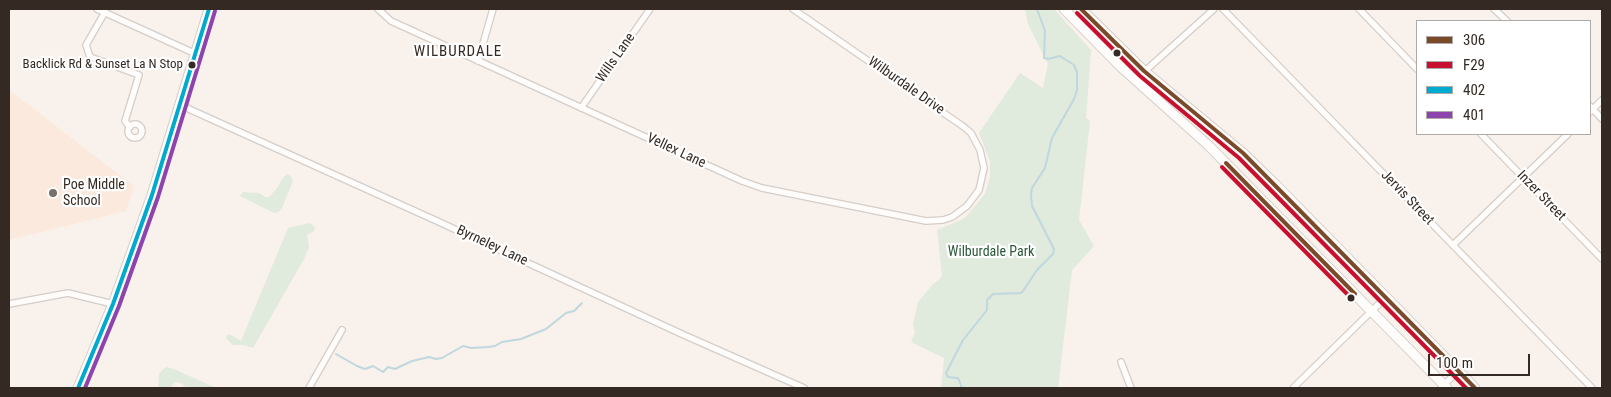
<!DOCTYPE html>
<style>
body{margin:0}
#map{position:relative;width:1611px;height:397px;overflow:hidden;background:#f9f1eb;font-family:"Roboto Condensed",sans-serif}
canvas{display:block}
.frame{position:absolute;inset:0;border:10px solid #342a23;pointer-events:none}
.legend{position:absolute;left:1416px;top:20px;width:175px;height:115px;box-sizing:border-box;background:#fff;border:1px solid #aeaaa7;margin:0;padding:6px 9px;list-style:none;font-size:15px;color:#342a23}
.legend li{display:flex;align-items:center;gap:10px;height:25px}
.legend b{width:25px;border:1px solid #aeaaa7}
.scale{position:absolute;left:1428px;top:354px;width:102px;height:22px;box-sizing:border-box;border:2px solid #342a23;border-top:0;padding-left:6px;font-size:15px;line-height:18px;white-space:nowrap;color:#342a23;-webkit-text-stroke:4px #fff;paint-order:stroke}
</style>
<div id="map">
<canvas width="1611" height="397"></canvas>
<div class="frame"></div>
<ul class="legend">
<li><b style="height:6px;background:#7a4b2a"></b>306</li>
<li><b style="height:6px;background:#c8102e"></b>F29</li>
<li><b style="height:6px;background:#00a9ce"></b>402</li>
<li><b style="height:6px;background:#8e44ad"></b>401</li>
</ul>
<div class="scale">100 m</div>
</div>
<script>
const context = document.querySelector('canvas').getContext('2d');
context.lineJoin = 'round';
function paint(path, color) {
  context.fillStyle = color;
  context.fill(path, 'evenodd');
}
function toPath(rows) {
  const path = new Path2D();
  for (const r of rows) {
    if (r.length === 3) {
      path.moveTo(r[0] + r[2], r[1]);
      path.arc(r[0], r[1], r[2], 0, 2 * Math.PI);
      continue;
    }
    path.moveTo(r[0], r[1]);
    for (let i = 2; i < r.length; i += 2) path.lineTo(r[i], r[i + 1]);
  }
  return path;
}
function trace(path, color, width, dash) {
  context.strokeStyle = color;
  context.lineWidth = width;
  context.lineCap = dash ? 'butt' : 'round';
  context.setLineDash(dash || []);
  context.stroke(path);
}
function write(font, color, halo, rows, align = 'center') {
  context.font = font + ' "Roboto Condensed",sans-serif';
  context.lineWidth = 4.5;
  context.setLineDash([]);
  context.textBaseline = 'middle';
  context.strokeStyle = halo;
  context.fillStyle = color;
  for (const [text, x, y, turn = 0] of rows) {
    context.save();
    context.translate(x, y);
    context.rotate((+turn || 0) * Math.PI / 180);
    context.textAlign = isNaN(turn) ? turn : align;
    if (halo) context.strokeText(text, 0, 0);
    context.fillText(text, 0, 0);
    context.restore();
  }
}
paint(toPath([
 [9,90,134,186,126,211,9,240]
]), '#fbe9dd');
paint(toPath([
 [1025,9,1054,9,1091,50,1086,118,1090,121,1079,220,1094,246,1072,270,1058,388,941,388,944,358,911,342,915,332,913,324,918,302,933,284,939,280,942,276,937,230,965,218,985,194,990,177,990,161,979,133,1020,73,1043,88,1048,64,1028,24],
 [287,174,290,175,293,181,282,208,278,212,274,213,240,196,243,192,259,193,265,197,269,197,278,187,283,178],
 [310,223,315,227,314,231,307,235,309,247,304,259,253,348,243,345,233,345,226,338,227,335,229,334,241,341,288,228],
 [167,367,174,369,216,388,187,388,181,383,175,382,170,388,158,388,159,374,162,370]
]), '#e0eadd');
trace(toPath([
 [336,354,357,366,365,369,373,366,383,372,388,367,395,369,412,361,429,357,436,359,442,358,463,346,471,348,488,347,495,346,502,342,521,339,546,329,566,313,574,311,582,303],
 [962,388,958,378,948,377,946,373,963,340,987,310,987,300,993,294,1021,293,1023,291,1037,270,1053,254,1054,249,1032,206,1031,194,1032,188,1045,168,1052,138,1074,99,1077,90,1077,72,1074,65,1060,56,1048,59,1044,58,1045,31,1037,9]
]), '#bfd7de', 2);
const minor = toPath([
 [97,9,196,54],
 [378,9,391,21,742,181,762,188,926,221,943,220,952,217,967,206,979,190,984,168,980,150,971,133,964,127,793,9],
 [1223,9,1592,388],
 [1359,9,1417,69],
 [1494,9,1507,21],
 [105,12,86,45,90,57,139,75,125,121,130,127],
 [478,61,493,9],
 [1135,80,1214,9],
 [180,105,437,221,684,335,804,388],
 [1590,106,1602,119],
 [581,108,650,9],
 [1590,112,1602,100],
 [135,131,7],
 [1481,134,1602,259],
 [1453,245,1568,134],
 [9,304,68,293,113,304],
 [1121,362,1131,388],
 [309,388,342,330],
 [1293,388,1386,297],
 [1441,388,1458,371]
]);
const primary = toPath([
 [1064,9,1122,68,1208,145,1447,388],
 [1081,9,1144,71,1243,153,1275,184,1475,388],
 [78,388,113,304,152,195,209,9]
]);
trace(minor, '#d5cdc7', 8);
trace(primary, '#d5cdc7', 11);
trace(minor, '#fefdfc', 5.5);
trace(primary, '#fefdfc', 9);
trace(toPath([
 [1081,9,1144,71,1243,153,1475,388],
 [1226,163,1355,294]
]), '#7a4b2a', 4);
trace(toPath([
 [1077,13,1140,76,1239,158,1466,388],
 [1222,167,1351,298]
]), '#c8102e', 4);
trace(toPath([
 [78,388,113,304,152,195,209,9]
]), '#00a9ce', 4);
trace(toPath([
 [85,388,119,306,158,197,215,11]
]), '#8e44ad', 4);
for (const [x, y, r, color] of [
 [1117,53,4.5,"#342a23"],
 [192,65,4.5,"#342a23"],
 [53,193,5,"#797069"],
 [1351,298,4.5,"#342a23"]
]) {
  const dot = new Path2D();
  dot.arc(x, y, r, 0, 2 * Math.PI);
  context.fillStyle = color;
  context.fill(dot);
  trace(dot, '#fff', 2);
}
write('13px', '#342a23', '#fff', [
 ["Backlick Rd & Sunset La N Stop",183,65]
], 'right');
write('14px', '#342a23', '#fff', [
 ["Wills Lane",616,58,-55],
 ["Wilburdale Drive",906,86,35],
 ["Vellex Lane",676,151,25],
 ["Inzer Street",1541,196,46],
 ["Jervis Street",1407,198,46],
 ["Byrneley Lane",492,246,25]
]);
write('14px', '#342a23', '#fff', [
 ["Poe Middle",63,185],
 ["School",63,201]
], 'left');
write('14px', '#2a5737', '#fff', [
 ["Wilburdale Park",991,252]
]);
context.letterSpacing = '1px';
write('15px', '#342a23', '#fff', [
 ["WILBURDALE",458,52]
]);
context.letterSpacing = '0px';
</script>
